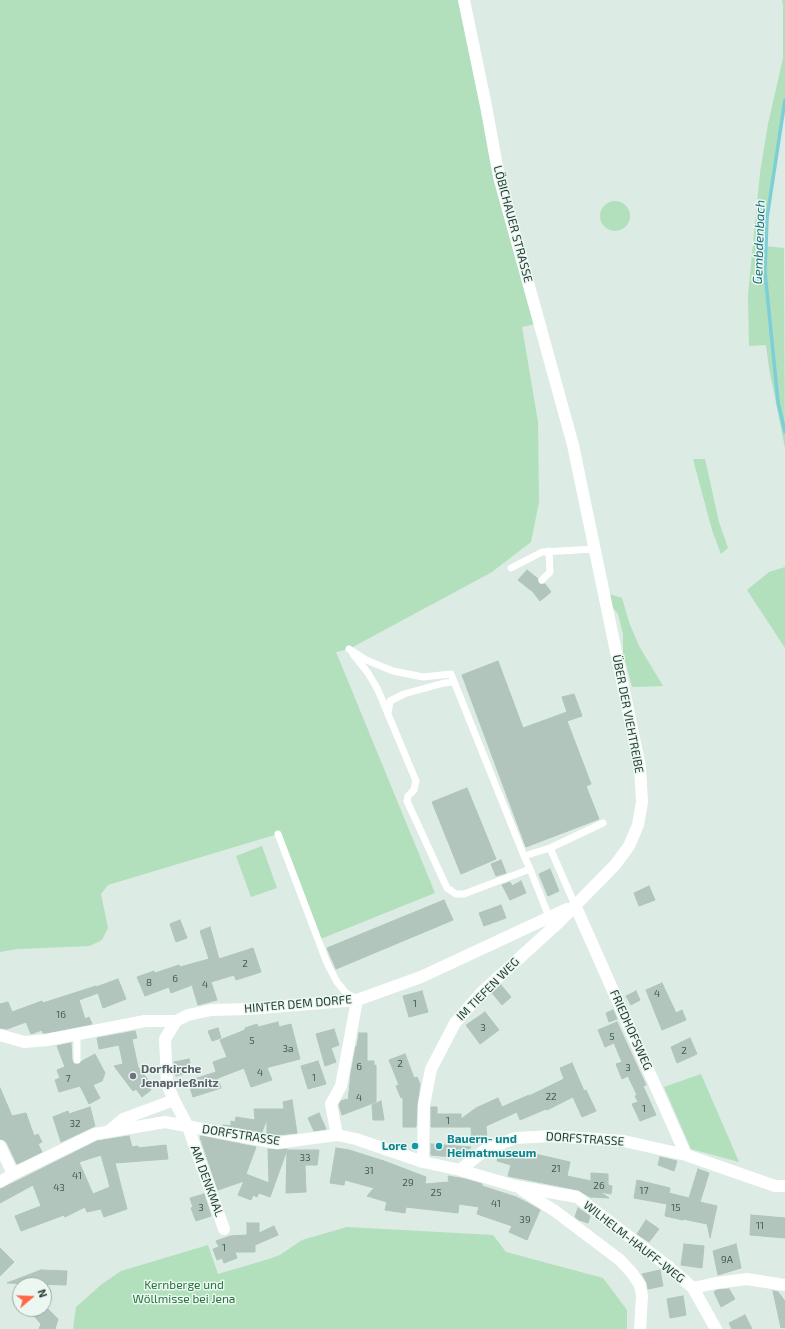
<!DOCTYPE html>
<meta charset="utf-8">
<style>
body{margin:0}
#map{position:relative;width:785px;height:1329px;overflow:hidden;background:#dcebe3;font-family:"Exo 2",sans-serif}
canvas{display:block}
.north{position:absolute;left:12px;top:1277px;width:40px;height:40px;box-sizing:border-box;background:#edf7f1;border:1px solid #9aaca4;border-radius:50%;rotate:71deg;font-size:11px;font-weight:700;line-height:16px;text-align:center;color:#1d3b31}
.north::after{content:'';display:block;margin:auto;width:14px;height:18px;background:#ff6846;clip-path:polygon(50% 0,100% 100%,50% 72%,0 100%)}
</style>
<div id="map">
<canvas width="785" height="1329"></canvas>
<div class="north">N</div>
</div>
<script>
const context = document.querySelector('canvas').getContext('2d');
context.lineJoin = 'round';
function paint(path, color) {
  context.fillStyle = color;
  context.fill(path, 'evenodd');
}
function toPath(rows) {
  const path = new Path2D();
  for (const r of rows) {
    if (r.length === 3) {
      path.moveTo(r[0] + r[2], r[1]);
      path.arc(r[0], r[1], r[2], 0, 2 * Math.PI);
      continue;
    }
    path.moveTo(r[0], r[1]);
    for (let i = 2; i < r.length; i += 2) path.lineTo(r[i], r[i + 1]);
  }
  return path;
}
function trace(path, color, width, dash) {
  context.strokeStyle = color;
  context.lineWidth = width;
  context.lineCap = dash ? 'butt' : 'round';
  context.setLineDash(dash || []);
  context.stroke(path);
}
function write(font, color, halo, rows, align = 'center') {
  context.font = font + ' "Exo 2",sans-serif';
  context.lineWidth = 3;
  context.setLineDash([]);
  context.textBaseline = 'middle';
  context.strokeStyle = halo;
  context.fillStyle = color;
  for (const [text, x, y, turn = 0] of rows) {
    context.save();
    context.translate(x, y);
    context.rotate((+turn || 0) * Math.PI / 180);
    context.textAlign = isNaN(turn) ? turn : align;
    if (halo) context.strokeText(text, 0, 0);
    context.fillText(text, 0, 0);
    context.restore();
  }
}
paint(toPath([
 [0,0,464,0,486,106,540,323,522,327,538,422,539,502,531,542,492,572,349,649,336,652,435,893,318,940,278,834,108,885,101,894,108,928,102,940,90,946,17,949,0,952],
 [782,0,785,0,785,100,764,246,784,248,785,448,769,368,766,345,749,346,748,295,760,173,768,124,783,58,783,5],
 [615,216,15],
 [693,459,705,459,719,522,728,548,721,554,712,530],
 [785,567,785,648,747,590,769,572],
 [609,594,622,598,629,622,639,646,663,686,632,687,623,652,623,634,618,614,612,607],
 [262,846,277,888,251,897,236,856],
 [701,1074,739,1162,691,1149,664,1087],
 [347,1227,493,1235,506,1252,603,1278,627,1310,627,1329,73,1329,76,1307,102,1284,121,1271,208,1245,218,1274,269,1259,280,1255,302,1240]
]), '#b2dfbc');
trace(toPath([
 [785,100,767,218,765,272,778,402,785,432]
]), '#7dcfd7', 3.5);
const building = toPath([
 [527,570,537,578,539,584,545,584,551,592,540,601,533,592,518,580,527,570],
 [498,661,523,728,567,712,562,697,574,694,582,716,567,721,591,784,586,786,599,819,526,847,462,675,498,661],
 [467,788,496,859,461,874,432,802,467,788],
 [501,860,506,873,496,876,491,864,501,860],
 [550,869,559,891,548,896,539,874,550,869],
 [521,881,526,893,510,900,502,885,510,882,512,886,521,881],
 [649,886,655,900,639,906,634,893,649,886],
 [444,900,453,920,336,969,327,948,444,900],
 [501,905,506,918,484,926,479,913,501,905],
 [180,920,187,938,176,942,170,924,180,920],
 [210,927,219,959,253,948,261,972,236,980,234,975,211,982,217,1000,198,1005,192,985,171,993,169,987,145,996,137,977,154,971,155,973,179,965,180,967,209,959,200,931,210,927],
 [118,979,126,999,103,1008,98,993,79,1000,85,1019,89,1017,92,1024,46,1033,43,1033,42,1030,31,1034,26,1022,7,1029,0,1028,0,1004,8,1002,12,1012,42,1001,43,1003,96,986,96,987,118,979],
 [662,983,676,1013,682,1010,686,1020,662,1030,646,990,662,983],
 [501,985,511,997,502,1005,492,993,501,985],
 [422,991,428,1012,409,1017,403,996,422,991],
 [636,991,640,1000,631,1005,626,996,636,991],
 [613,1010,617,1019,609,1022,606,1013,613,1010],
 [485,1012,499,1030,480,1044,466,1025,485,1012],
 [278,1022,279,1027,291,1024,300,1059,269,1067,267,1068,272,1080,251,1087,244,1068,218,1078,213,1062,227,1057,220,1040,245,1030,245,1028,257,1024,258,1027,278,1022],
 [617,1022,646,1085,643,1086,656,1115,640,1121,632,1104,638,1102,635,1096,637,1095,628,1076,622,1079,616,1064,622,1062,614,1043,605,1047,598,1030,617,1022],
 [218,1028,221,1038,212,1041,208,1031,218,1028],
 [334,1029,339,1045,331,1048,336,1062,325,1066,316,1034,334,1029],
 [135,1031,137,1038,132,1039,138,1067,148,1080,146,1082,151,1090,142,1097,136,1089,133,1091,114,1066,123,1064,119,1045,99,1049,97,1038,135,1031],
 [359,1033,367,1033,367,1061,374,1061,374,1066,376,1065,376,1102,342,1115,339,1105,341,1101,347,1099,348,1102,351,1073,356,1046,357,1046,359,1033],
 [690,1038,697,1054,677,1063,671,1047,690,1038],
 [71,1043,72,1060,74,1064,79,1064,82,1061,95,1054,105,1073,102,1081,93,1085,100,1098,89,1104,80,1086,59,1092,55,1080,60,1078,57,1070,65,1067,57,1046,71,1043],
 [405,1054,414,1078,417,1077,420,1084,417,1105,416,1127,403,1127,403,1097,401,1098,396,1086,399,1085,389,1060,405,1054],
 [189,1059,192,1071,176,1076,174,1062,189,1059],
 [318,1061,326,1084,308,1089,301,1066,318,1061],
 [572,1063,584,1091,586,1090,596,1111,582,1117,573,1097,547,1110,546,1109,520,1120,517,1112,486,1126,487,1141,486,1142,472,1142,471,1127,431,1127,431,1107,437,1107,437,1114,461,1114,461,1119,476,1108,498,1098,502,1107,529,1095,529,1096,564,1079,560,1068,572,1063],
 [216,1072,221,1088,193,1097,188,1081,216,1072],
 [0,1088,12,1116,26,1113,34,1136,38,1134,42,1142,38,1144,42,1152,17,1164,7,1143,4,1140,0,1139,0,1088],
 [292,1100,297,1133,277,1135,267,1134,267,1119,262,1132,223,1125,231,1126,231,1121,235,1122,236,1117,255,1120,254,1109,284,1109,283,1102,292,1100],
 [381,1101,384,1120,373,1120,372,1105,381,1101],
 [90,1107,95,1126,61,1142,53,1117,68,1111,69,1114,90,1107],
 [319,1113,326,1129,314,1131,308,1118,319,1113],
 [129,1136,132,1147,138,1146,138,1148,166,1145,168,1159,115,1163,127,1209,104,1217,101,1209,87,1212,85,1207,65,1217,64,1215,21,1231,15,1216,41,1206,33,1185,0,1203,0,1189,17,1181,97,1141,129,1136],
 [101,1155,110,1187,93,1194,79,1162,101,1155],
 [201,1136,256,1147,246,1174,269,1183,268,1149,278,1150,287,1149,285,1150,287,1150,270,1197,259,1193,257,1197,253,1195,251,1200,238,1195,244,1181,218,1190,200,1137,201,1136],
 [431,1144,471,1147,462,1158,431,1155,431,1144],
 [336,1148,349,1150,384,1161,426,1177,425,1184,449,1182,448,1176,465,1179,482,1184,482,1186,516,1197,528,1203,540,1210,527,1240,509,1232,512,1226,477,1214,479,1207,459,1204,458,1213,406,1207,405,1213,385,1210,387,1202,367,1196,374,1188,345,1180,344,1185,330,1183,336,1148],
 [287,1150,319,1150,317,1165,305,1165,306,1192,286,1193,287,1150],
 [503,1151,525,1157,526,1151,535,1153,535,1154,570,1162,567,1176,591,1181,591,1173,608,1174,608,1185,612,1186,611,1194,600,1192,609,1198,590,1197,578,1190,508,1176,511,1165,497,1161,499,1152,503,1151],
 [660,1157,677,1161,674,1171,658,1165,660,1157],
 [698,1169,709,1173,700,1202,717,1206,710,1238,707,1223,707,1224,683,1219,683,1220,665,1216,667,1204,634,1198,637,1180,670,1188,669,1193,689,1198,698,1169],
 [204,1194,211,1216,196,1221,191,1208,193,1207,190,1198,204,1194],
 [578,1208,590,1216,588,1223,579,1220,575,1217,578,1208],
 [751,1215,785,1218,785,1238,750,1235,751,1215],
 [646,1220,659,1229,649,1242,637,1234,646,1220],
 [247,1223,259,1223,259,1233,274,1226,278,1235,255,1245,255,1252,235,1252,237,1258,224,1263,222,1258,217,1260,213,1249,219,1247,216,1241,230,1236,247,1235,247,1223],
 [684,1244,704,1246,702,1268,681,1265,684,1244],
 [736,1244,741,1268,718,1275,713,1251,736,1244],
 [0,1248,14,1262,0,1276,0,1248],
 [41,1270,67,1271,66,1285,7,1283,41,1270],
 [660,1270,663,1286,648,1289,647,1283,642,1274,660,1270],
 [729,1289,735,1299,721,1307,714,1292,717,1290,729,1289],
 [773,1291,778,1292,785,1301,785,1327,781,1328,773,1291],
 [683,1296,686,1315,670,1318,667,1299,683,1296],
 [28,1309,48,1309,58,1319,55,1329,39,1329,41,1324,28,1309],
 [745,1315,752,1329,732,1329,729,1323,745,1315]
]);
paint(building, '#b2c5bc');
trace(building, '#aec5ba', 1);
trace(toPath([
 [511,568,542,552,595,549],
 [542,580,550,572,549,551],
 [349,649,366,660,393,671,423,677,451,674,524,856,550,848,603,823],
 [353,654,368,673,378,690,416,781,414,790,408,796,407,801,447,888,456,894,464,894,530,869,524,856],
 [388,714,390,701,404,694,444,683,454,682],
 [278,834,327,963,337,982,346,993,357,999],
 [550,848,575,905],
 [530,869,549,917],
 [77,1034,77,1060]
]), '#fff', 7);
trace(toPath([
 [575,905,686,1155],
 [176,1021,165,1039,167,1084,174,1100,188,1127,224,1229],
 [0,1035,24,1042,47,1040,145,1021,176,1021,188,1015,211,1010,249,1009,357,1000,421,977,567,909],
 [109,1131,123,1119,174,1100],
 [337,1135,331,1104,341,1086,357,1000],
 [0,1146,13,1174],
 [423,1162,424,1105,431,1069,455,1023,482,992,558,923,615,865,629,846,638,825,642,802,640,767,573,445,499,177,486,106,464,0],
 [460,1170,485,1150,515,1138,551,1136,624,1141,686,1155,775,1186,785,1186],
 [0,1182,13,1174,95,1134,165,1122,277,1143,337,1135,356,1139,423,1162,460,1170,515,1186,577,1197,669,1267,693,1288,716,1329],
 [522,1190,555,1211,620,1260,632,1273,640,1285,642,1296,640,1329],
 [693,1288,716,1283,747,1279,785,1285]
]), '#fff', 12);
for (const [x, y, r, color] of [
 [133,1076,4,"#6b7280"],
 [415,1146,4,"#0f9aa8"],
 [439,1146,4,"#0f9aa8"]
]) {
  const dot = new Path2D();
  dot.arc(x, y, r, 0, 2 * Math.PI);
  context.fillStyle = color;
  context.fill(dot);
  trace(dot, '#edf7f1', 1.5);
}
write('10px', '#425e54', null, [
 ["2",245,964],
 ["6",175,979],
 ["8",149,983],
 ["4",205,985],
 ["4",657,994],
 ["1",415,1004],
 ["16",61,1015],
 ["3",483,1028],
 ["5",612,1037],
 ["5",252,1041],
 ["3a",288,1049],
 ["2",684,1051],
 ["2",400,1064],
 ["6",359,1067],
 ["3",628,1068],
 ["4",260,1073],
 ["1",314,1078],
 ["7",68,1079],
 ["22",551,1097],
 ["4",359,1098],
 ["1",644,1109],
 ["1",448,1121],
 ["32",75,1124],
 ["33",305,1158],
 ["21",556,1169],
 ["31",369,1171],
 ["41",77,1176],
 ["29",408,1183],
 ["26",599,1186],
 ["43",59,1188],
 ["17",644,1191],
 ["25",436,1193],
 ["41",496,1204],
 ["3",201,1208],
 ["15",676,1208],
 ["39",525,1220],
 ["11",760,1226],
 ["1",224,1248],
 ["9A",727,1260]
]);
write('12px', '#1d3b31', '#edf7f1', [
 ["LÖBICHAUER STRASSE",513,224,75],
 ["ÜBER DER VIEHTREIBE",628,714,79],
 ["IM TIEFEN WEG",488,989,-45],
 ["HINTER DEM DORFE",298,1004,-5],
 ["FRIEDHOFSWEG",631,1030,66],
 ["DORFSTRASSE",241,1135,9],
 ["DORFSTRASSE",585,1139,4],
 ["AM DENKMAL",207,1181,70],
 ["WILHELM-HAUFF-WEG",634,1242,38]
]);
write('bold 12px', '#5b616d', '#edf7f1', [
 ["Dorfkirche",141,1069],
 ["Jenaprießnitz",141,1083]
], 'left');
write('bold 12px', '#0d838f', '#edf7f1', [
 ["Bauern- und",447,1139],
 ["Heimatmuseum",447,1153],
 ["Lore",407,1146,"right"]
], 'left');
write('12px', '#23763e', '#edf7f1', [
 ["Kernberge und",184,1285],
 ["Wöllmisse bei Jena",184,1299]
]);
write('italic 13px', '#12717c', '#edf7f1', [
 ["Gembdenbach",759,242,-88]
]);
</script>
